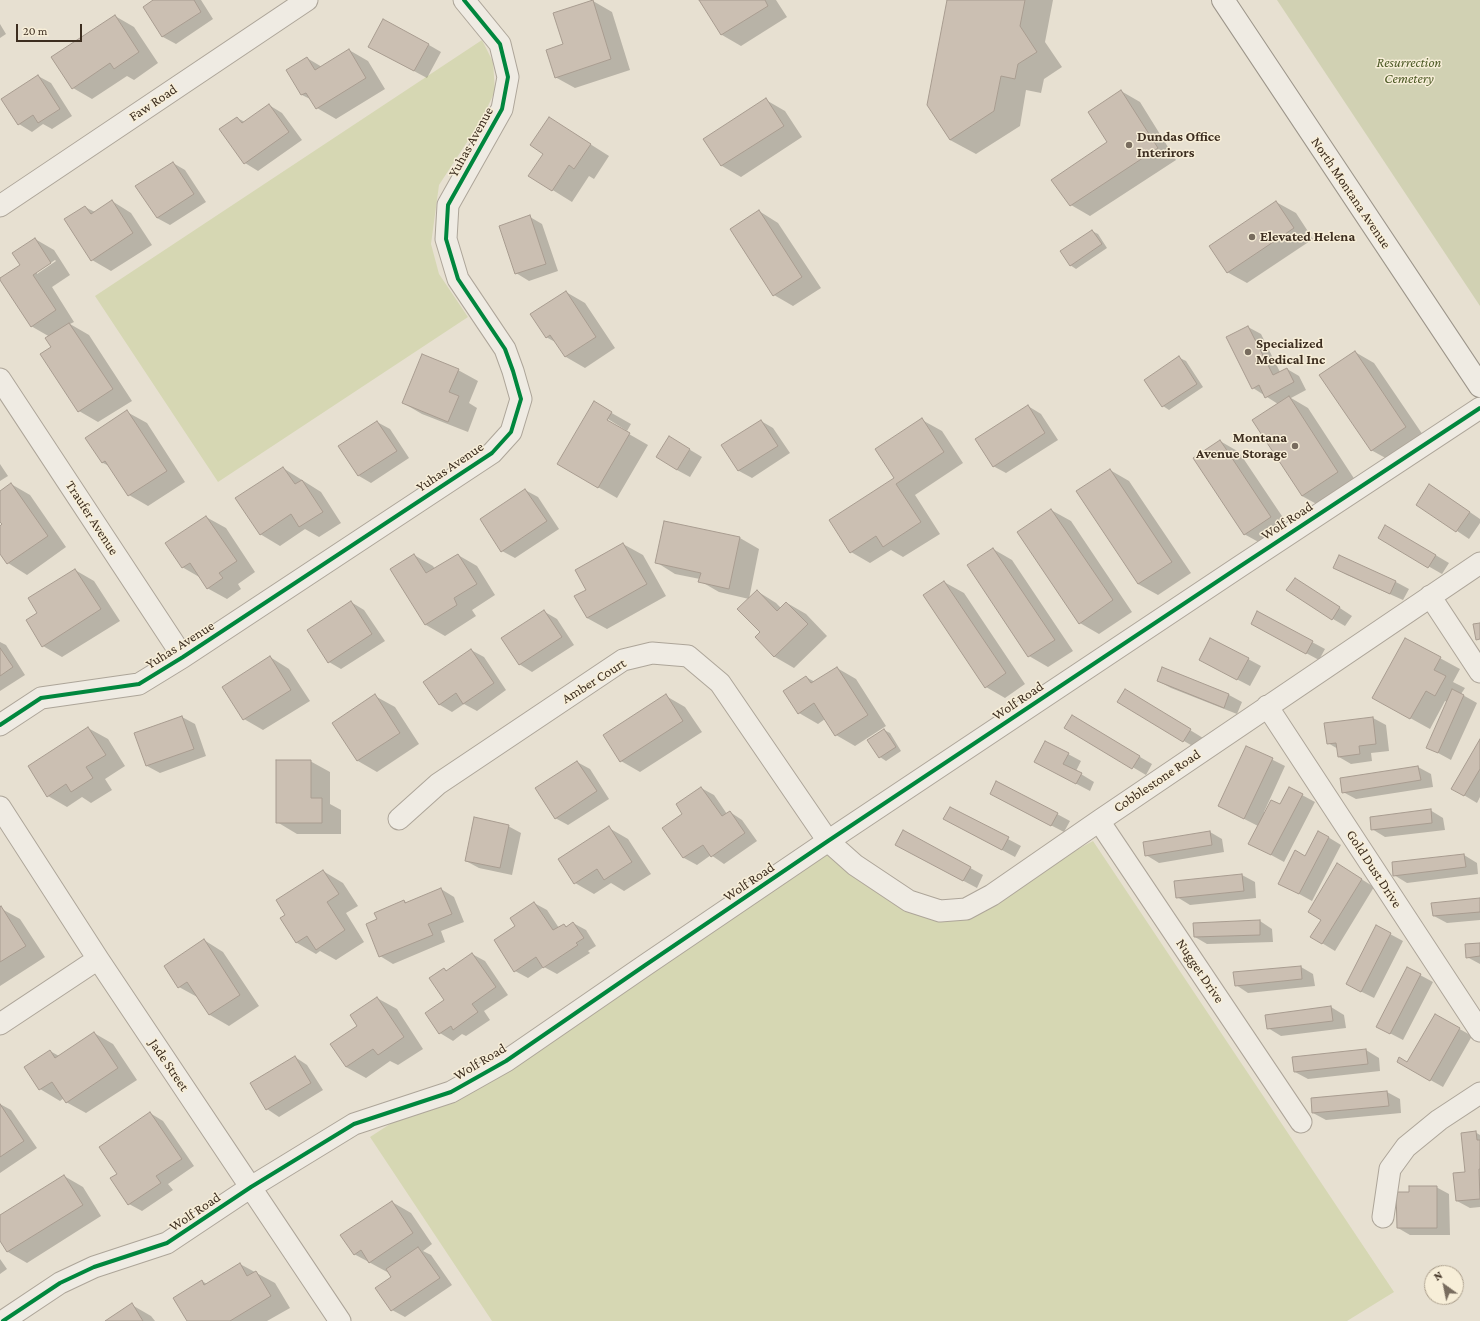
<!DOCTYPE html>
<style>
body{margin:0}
#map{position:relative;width:1480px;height:1321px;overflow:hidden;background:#e7e0d1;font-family:"Crimson Pro",serif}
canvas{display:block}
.north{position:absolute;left:1424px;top:1265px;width:40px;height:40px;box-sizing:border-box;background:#f7eed8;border:1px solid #ada18e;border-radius:50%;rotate:327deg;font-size:11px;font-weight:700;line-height:16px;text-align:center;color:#3d2e20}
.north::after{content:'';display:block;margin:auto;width:14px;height:18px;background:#786c5e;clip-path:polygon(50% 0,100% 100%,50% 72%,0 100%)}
.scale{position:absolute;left:16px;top:24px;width:66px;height:18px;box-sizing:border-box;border:2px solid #3d2e20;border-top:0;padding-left:5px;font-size:12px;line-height:14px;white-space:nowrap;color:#3d2e20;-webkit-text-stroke:3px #f7eed8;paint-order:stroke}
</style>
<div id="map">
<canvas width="1480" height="1321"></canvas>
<div class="north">N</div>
<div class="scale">20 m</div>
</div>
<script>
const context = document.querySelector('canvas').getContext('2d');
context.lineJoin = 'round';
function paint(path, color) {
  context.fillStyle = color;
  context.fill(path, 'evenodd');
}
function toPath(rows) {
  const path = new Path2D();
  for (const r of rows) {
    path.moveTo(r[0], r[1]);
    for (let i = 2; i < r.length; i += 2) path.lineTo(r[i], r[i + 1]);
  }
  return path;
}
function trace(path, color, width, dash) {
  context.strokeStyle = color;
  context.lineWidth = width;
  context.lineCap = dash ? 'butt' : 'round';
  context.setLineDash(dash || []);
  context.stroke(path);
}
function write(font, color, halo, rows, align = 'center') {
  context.font = font + ' "Crimson Pro",serif';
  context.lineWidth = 3;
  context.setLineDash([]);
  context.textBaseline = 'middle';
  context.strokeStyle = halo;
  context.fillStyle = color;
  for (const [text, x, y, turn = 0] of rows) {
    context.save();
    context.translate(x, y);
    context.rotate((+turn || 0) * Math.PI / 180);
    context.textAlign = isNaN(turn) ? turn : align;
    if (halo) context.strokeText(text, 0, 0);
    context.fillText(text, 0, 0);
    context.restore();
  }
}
paint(toPath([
 [482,40,493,62,495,91,482,119,439,185,431,244,439,274,468,317,218,482,95,296],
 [828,841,909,901,966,909,1093,841,1394,1292,1347,1321,492,1321,370,1137]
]), '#d6d7b3');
paint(toPath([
 [1277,0,1480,0,1480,306]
]), '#d1d1b3');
paint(toPath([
 [155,0,201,0,213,19,176,44,163,37,144,7],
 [700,0,776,0,787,17,741,46,722,35],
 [948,0,1053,0,1045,42,1062,67,1044,79,1041,93,1026,90,1020,126,976,154,950,140],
 [593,1,612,12,630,70,575,88,555,77,564,45],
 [115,16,134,27,158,63,134,80,127,76,92,99,73,88],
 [0,24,6,34,0,38],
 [429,45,441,52,427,78,382,54],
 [349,50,368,61,385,89,336,119,317,108,312,100,302,95,287,70,307,58,322,67],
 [38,76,51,83,72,116,52,129,43,124,32,132,19,124,3,99],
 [1121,91,1140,102,1176,160,1090,216,1071,205,1108,142],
 [766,100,785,111,802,137,741,177,722,166,705,139],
 [269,105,282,113,302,140,258,171,245,163,237,118,245,122],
 [549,118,609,156,594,179,589,176,572,202,530,176,545,154],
 [173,163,185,170,206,202,170,225,157,218],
 [112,201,131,213,152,245,111,271,92,260,85,207,95,212],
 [1276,202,1296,213,1313,239,1247,283,1227,272],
 [759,211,778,223,821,288,793,306,774,295],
 [530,217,542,224,558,271,529,281,516,273],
 [1092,231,1098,234,1107,248,1076,269,1070,265],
 [35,239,54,250,70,275,52,287,74,322,70,324,89,335,132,401,98,422,79,411,52,347,50,337,31,326,22,265],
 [55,260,56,261,37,274,37,272],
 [566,292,585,303,615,348,585,368,566,357,557,343,546,337],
 [1248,327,1261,334,1280,372,1287,369,1299,376,1306,390,1291,398,1308,408,1357,483,1322,507,1302,496,1278,404,1253,388],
 [1355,352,1374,363,1425,438,1391,461,1371,450],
 [1180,358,1186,361,1203,387,1169,410,1163,406],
 [458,370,478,381,469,403,477,408,468,432,422,414,403,403],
 [594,403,631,424,627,431,608,419,608,422,648,445,617,498,558,464],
 [1028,406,1041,414,1058,440,1006,473,993,466],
 [127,412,147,423,185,482,148,506,129,495,111,467,103,463,87,438],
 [922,420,942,431,963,463,915,495,940,534,903,557,891,550,870,563,851,552,895,478],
 [761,421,773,428,790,453,752,478,739,471,723,446],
 [377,422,390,429,409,458,371,483,359,476],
 [1220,441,1239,452,1290,528,1264,545,1244,534],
 [682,445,702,457,690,477,677,470],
 [0,464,8,476,0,481],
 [283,468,321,492,341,523,319,537,305,529,280,546,260,534],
 [1110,470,1129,481,1191,573,1158,595,1138,584],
 [11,484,30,495,66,547,27,575,8,563,0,552,0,527,3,525,0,520,0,492],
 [1430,485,1480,519,1480,523,1469,539,1417,504],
 [525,490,538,497,559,529,515,558,502,551],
 [1051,510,1071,521,1132,612,1099,634,1080,623],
 [206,517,226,528,255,572,238,584,241,589,227,599,207,588,201,578,182,567],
 [665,522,740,538,759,549,749,599,719,592,700,581,700,579,675,574,656,562],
 [1386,526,1449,563,1442,574,1379,538],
 [623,544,643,555,666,596,607,629,587,618,587,590],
 [993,549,1012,560,1073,651,1048,667,1029,656],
 [414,555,433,566,435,569,458,555,477,566,495,595,472,610,476,616,445,636,426,625,392,569],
 [1339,556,1396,582,1409,589,1403,600,1347,575,1334,568],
 [75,570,94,581,120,621,62,657,43,646,39,613],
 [944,582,964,593,1025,684,1005,698,986,687],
 [1308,587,1352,616,1345,626,1333,619],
 [757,591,776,603,781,608,787,603,806,614,827,636,794,668,775,657,756,637,761,632],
 [351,602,364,610,385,641,341,669,329,662],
 [545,612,557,619,574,645,532,672,519,664],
 [1258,613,1325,649,1319,660,1265,631],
 [1211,639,1261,666,1250,686,1213,667],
 [1405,639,1460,669,1453,682,1465,688,1461,694,1477,703,1451,760,1427,747,1447,702,1445,701,1430,729,1392,708],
 [0,642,6,645,25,675,0,691],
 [471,650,484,657,506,690,477,711,464,704,452,712,440,705,424,682],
 [270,657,289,669,310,701,263,730,244,719],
 [837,668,856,679,886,726,855,746,836,735,825,719,818,724,799,713,806,677,815,682],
 [1163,669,1229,695,1242,702,1237,714,1171,688,1158,681],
 [375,696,395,707,419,744,377,772,358,761],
 [666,696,685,707,702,732,640,772,621,761],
 [1138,698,1203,738,1196,748,1184,741],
 [182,717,195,724,206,756,160,773,147,766],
 [1072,717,1152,764,1146,775,1065,727],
 [1373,718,1386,725,1389,751,1371,753,1372,761,1351,764,1339,757,1338,749,1328,743],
 [88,728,108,739,125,766,105,779,112,790,91,803,82,797,67,807,48,796],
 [884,730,890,733,901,751,886,761,880,757],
 [1480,741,1480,797,1477,803,1452,788],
 [1247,747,1285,766,1264,812,1266,812,1302,795,1315,802,1284,862,1249,843,1258,826,1219,806],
 [1068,754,1081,761,1076,771,1094,782,1090,791,1035,762],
 [310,761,330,772,330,804,341,810,341,834,297,834,277,822],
 [577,762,590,769,609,799,568,825,555,818],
 [1418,767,1431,774,1433,787,1356,799,1343,792],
 [701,788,714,795,727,814,730,812,742,820,757,841,724,864,711,855,697,865,684,858,664,828,684,814],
 [1004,801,1057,814,1070,821,1064,832],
 [950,808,1021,846,1015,857,957,826],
 [1430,810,1443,818,1445,830,1385,837,1372,829],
 [508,826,521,833,512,875,479,868,466,861],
 [609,828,628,839,651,874,624,891,611,883,594,894,575,883],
 [903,831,983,875,977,888,909,852],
 [1210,832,1222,839,1224,852,1159,863,1146,855],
 [1328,837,1341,845,1312,901,1279,883],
 [1464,855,1477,863,1478,874,1407,883,1394,875],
 [323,871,343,883,358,906,346,913,364,942,336,960,320,951,316,954,297,943,281,919,287,915],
 [1350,872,1374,887,1335,951,1312,937],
 [1242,875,1255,882,1256,898,1190,905,1177,897],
 [441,889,454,897,464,922,441,931,445,942,393,964,380,956,378,920,404,901,408,903],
 [1480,899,1480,920,1447,923,1434,916],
 [534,903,547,910,559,928,564,925,567,927,573,923,586,930,596,946,588,951,590,953,557,974,544,967,528,978,515,971,517,926],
 [0,908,20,919,45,957,0,986],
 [1260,921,1272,929,1273,942,1207,944,1195,937],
 [1390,934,1403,941,1374,998,1360,991],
 [204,940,223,952,259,1006,229,1026,210,1015,199,998,179,987,165,966],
 [1480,944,1480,964,1467,957],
 [472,954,485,961,508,995,484,1011,490,1020,466,1036,462,1034,453,1041,440,1033,445,1001,444,969,447,971],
 [1301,967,1313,974,1315,986,1248,993,1236,985],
 [1420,975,1433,982,1403,1040,1378,1027],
 [377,998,397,1009,423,1049,398,1065,390,1061,366,1078,346,1067,358,1026],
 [1331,1007,1344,1015,1346,1028,1281,1036,1268,1028,1266,1016],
 [1435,1015,1472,1036,1443,1087,1398,1062,1408,1063],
 [94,1033,113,1044,137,1080,86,1113,66,1102,64,1098,60,1101,40,1089,25,1067,50,1051,59,1056],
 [1366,1050,1379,1058,1380,1071,1308,1079,1295,1072],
 [295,1057,307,1065,323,1090,279,1117,267,1109],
 [1387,1092,1400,1099,1401,1113,1326,1120,1313,1113,1312,1098],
 [0,1104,11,1110,37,1148,0,1173],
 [150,1113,163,1121,194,1166,168,1184,173,1190,142,1211,129,1204,118,1174],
 [1475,1132,1480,1135,1480,1207,1470,1208,1457,1201,1466,1173],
 [64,1176,83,1187,101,1216,27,1263,8,1252,0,1239,0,1216],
 [1436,1187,1449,1194,1450,1235,1410,1235,1398,1228,1410,1193],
 [392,1202,411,1213,432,1244,423,1251,431,1255,452,1285,405,1317,392,1310,393,1277,389,1273,354,1254],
 [0,1259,7,1269,0,1274],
 [240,1264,275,1283,290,1308,267,1321,188,1321,202,1281,207,1284],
 [132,1305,151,1316,155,1321,106,1321]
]), '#0003');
const building = toPath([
 [153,0,194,0,201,12,162,37,143,7,153,0],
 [593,0,611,59,555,78,546,50,563,44,553,13,593,0],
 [699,0,765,0,768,6,721,35,699,0],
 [947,0,1025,0,1020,26,1037,52,1018,64,1015,79,1001,76,994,111,950,140,927,105,947,0],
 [115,15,139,52,114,69,110,63,72,89,51,57,115,15],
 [383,19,429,44,414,71,368,47,383,19],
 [349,49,366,78,316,109,306,93,301,95,286,70,307,57,315,70,349,49],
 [38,75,60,109,38,123,33,115,18,125,1,99,38,75],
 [1121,90,1158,148,1070,206,1051,180,1107,142,1088,112,1121,90],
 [766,98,784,126,721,166,703,139,766,98],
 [269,104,289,132,244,164,219,129,237,117,242,123,269,104],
 [549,117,591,144,574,169,569,165,552,191,528,176,543,154,530,145,549,117],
 [173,162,194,194,157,218,135,186,173,162],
 [112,200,133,233,91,261,64,219,85,206,91,214,112,200],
 [1276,201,1294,228,1227,273,1209,246,1276,201],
 [759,210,802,277,773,296,730,229,759,210],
 [530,215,546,264,515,274,499,226,530,215],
 [1092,230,1102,244,1070,266,1060,251,1092,230],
 [35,238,51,263,33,275,56,310,31,327,0,280,0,278,20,265,12,253,35,238],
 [566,291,596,337,565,357,550,335,546,338,530,314,566,291],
 [69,323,113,389,78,412,40,354,51,347,45,338,69,323],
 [1248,326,1273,375,1287,368,1294,382,1265,398,1259,385,1252,389,1226,337,1248,326],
 [1355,351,1406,427,1371,451,1319,375,1355,351],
 [422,354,459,369,449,392,459,396,448,422,402,403,422,354],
 [1179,356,1197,384,1162,407,1144,380,1179,356],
 [1289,396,1338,472,1302,496,1252,420,1289,396],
 [594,401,612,412,607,420,630,433,598,488,557,464,594,401],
 [1028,405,1045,433,993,467,975,439,1028,405],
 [127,410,167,471,128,496,105,461,102,463,85,438,127,410],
 [922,418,944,452,896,484,921,522,883,547,876,536,850,553,829,520,894,478,875,449,922,418],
 [761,420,778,446,738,471,721,445,761,420],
 [377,421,397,451,358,476,338,446,377,421],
 [669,436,690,449,677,470,656,457,669,436],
 [1220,440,1271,517,1244,535,1193,458,1220,440],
 [283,467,295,484,302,480,323,512,299,527,291,514,260,535,235,498,283,467],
 [1110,469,1172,562,1138,584,1076,491,1110,469],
 [11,483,48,536,7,564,0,554,0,526,2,524,0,522,0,491,11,483],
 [1429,484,1470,512,1456,532,1416,505,1429,484],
 [525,489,547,521,501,552,480,519,525,489],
 [1051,509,1113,600,1079,624,1017,532,1051,509],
 [206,516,237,561,219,573,223,578,207,589,190,563,182,568,165,543,206,516],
 [664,521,740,537,729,589,698,582,701,573,655,563,664,521],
 [1385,525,1436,555,1428,568,1378,538,1385,525],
 [623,543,647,584,587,618,574,596,586,590,575,570,623,543],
 [993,548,1055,640,1028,657,967,565,993,548],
 [414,554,426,573,458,554,477,584,454,598,457,605,425,625,390,569,414,554],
 [1339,555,1396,581,1390,594,1333,568,1339,555],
 [75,569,101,609,42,647,26,620,37,613,28,598,75,569],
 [1295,578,1340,607,1332,620,1286,590,1295,578],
 [944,581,1006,673,985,688,923,595,944,581],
 [757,590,777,611,786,602,808,624,774,657,755,637,760,632,737,609,757,590],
 [351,601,372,634,328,663,307,630,351,601],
 [544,610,562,637,519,665,501,638,544,610],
 [1257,611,1313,641,1306,654,1251,624,1257,611],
 [1480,623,1480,639,1476,640,1473,624,1480,623],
 [1210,638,1249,658,1237,680,1199,660,1210,638],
 [1405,638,1441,657,1434,670,1446,676,1435,696,1426,691,1410,719,1372,698,1405,638],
 [0,648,13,667,0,676,0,648],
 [471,649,494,683,463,704,456,693,439,705,423,682,471,649],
 [270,656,291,690,243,720,222,687,270,656],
 [837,667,868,715,835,736,814,703,798,714,783,691,806,676,811,683,837,667],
 [1162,667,1229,694,1224,708,1157,681,1162,667],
 [1125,689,1191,729,1183,742,1117,702,1125,689],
 [1452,689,1464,695,1438,753,1426,748,1452,689],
 [375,694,400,733,357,761,332,723,375,694],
 [666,694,683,721,620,762,603,735,666,694],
 [1072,715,1140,756,1132,769,1064,728,1072,715],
 [182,716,194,749,146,766,134,733,182,716],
 [1373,717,1376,744,1359,746,1360,754,1338,757,1336,743,1327,744,1324,723,1373,717],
 [88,727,106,755,86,767,93,778,71,792,66,784,47,797,28,766,88,727],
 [884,729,896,747,879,758,867,740,884,729],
 [1480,739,1480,769,1464,796,1451,789,1480,739],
 [1045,741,1069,753,1063,764,1082,773,1076,784,1034,762,1045,741],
 [1246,746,1273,758,1244,819,1218,806,1246,746],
 [276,760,311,760,311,798,322,798,322,823,276,823,276,760],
 [577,761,597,791,555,819,535,788,577,761],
 [1418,766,1421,780,1342,793,1340,778,1418,766],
 [996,781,1058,813,1051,826,990,794,996,781],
 [701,787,722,816,730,811,745,833,711,857,703,845,683,858,662,828,682,814,676,804,701,787],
 [1289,787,1303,794,1271,855,1248,844,1271,800,1280,804,1289,787],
 [950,807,1009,837,1002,850,943,819,950,807],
 [1431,809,1432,823,1371,830,1370,817,1431,809],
 [474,817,509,825,500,868,465,861,474,817],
 [609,826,632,862,604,880,597,869,574,884,558,859,609,826],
 [903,830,971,867,963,881,895,845,903,830],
 [1210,831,1212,845,1145,856,1143,842,1210,831],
 [1318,831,1329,837,1299,894,1278,884,1295,850,1305,856,1318,831],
 [1464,854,1466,867,1393,876,1392,862,1464,854],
 [1337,863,1362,879,1322,944,1310,937,1321,920,1308,912,1337,863],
 [323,870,339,894,327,902,345,930,316,950,307,936,296,943,280,918,285,915,276,900,323,870],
 [1242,874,1244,891,1176,898,1174,881,1242,874],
 [441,888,452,914,428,924,433,935,379,957,366,924,377,919,374,913,404,900,405,903,441,888],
 [1480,898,1480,912,1433,916,1431,903,1480,898],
 [534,902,553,930,564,924,566,927,573,922,584,938,576,943,578,945,543,968,536,957,514,972,494,940,515,926,510,918,534,902],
 [1,906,26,946,0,962,0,907,1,906],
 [1260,920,1260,935,1194,937,1193,923,1260,920],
 [1376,925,1391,933,1361,992,1346,984,1376,925],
 [204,939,240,995,209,1015,187,982,178,988,164,966,204,939],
 [1480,943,1480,956,1466,958,1465,944,1480,943],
 [472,953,496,987,472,1004,478,1012,453,1030,451,1026,439,1034,425,1013,444,1000,429,978,444,968,446,971,472,953],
 [1301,966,1302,979,1235,986,1233,972,1301,966],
 [1407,967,1421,974,1390,1034,1376,1027,1407,967],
 [377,997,404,1037,378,1055,373,1049,346,1067,330,1044,357,1026,350,1015,377,997],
 [1331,1006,1333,1021,1267,1029,1265,1015,1331,1006],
 [1435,1014,1460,1028,1430,1081,1397,1062,1399,1057,1407,1062,1435,1014],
 [94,1032,118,1068,66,1103,52,1082,39,1090,24,1067,50,1050,55,1058,94,1032],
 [1366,1049,1368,1064,1294,1072,1292,1057,1366,1049],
 [295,1056,311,1083,266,1110,250,1083,295,1056],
 [1387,1091,1389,1106,1312,1113,1311,1098,1387,1091],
 [0,1104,24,1141,0,1157,0,1104],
 [150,1112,182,1159,156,1176,161,1183,128,1205,110,1178,117,1174,99,1147,150,1112],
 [1476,1131,1477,1140,1480,1140,1480,1169,1479,1169,1480,1199,1456,1201,1453,1173,1465,1172,1461,1133,1476,1131],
 [64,1175,83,1205,7,1252,0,1241,0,1215,64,1175],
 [1409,1186,1437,1186,1437,1228,1397,1228,1396,1192,1409,1192,1409,1186],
 [392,1201,413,1233,369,1263,361,1250,354,1255,340,1235,392,1201],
 [418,1247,440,1278,391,1311,375,1288,391,1277,386,1269,418,1247],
 [240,1263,247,1276,256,1271,271,1296,230,1321,187,1321,173,1298,202,1280,204,1285,240,1263],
 [132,1303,143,1321,105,1321,132,1303]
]);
paint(building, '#cbbfb2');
trace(building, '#a89c90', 1);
const street = toPath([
 [0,206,307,0],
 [0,379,183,657],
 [1430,596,1480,672],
 [1267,706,1480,1031],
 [0,725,41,698,139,684,183,657,492,453,511,432,521,399,513,371,505,349,458,279,446,239,448,205,502,109,508,77,500,44,464,0],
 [0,807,98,959,340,1321],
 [399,819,438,784,623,660,652,653,688,656,720,683,828,841,855,865,909,901,940,911,966,909,992,895,1099,821,1480,563],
 [1099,821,1301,1122],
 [0,1024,98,959],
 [1383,1217,1390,1169,1406,1147,1439,1120,1480,1093],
 [3,1321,60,1283,94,1267,167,1243,251,1187,354,1124,451,1092,506,1061,644,966,828,841,1239,567,1480,408]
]);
const secondary = toPath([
 [1223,0,1480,386]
]);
trace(street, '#ada599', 23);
trace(secondary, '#9c958a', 24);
trace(street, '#efebe3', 21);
trace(secondary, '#efebe3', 22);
trace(toPath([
 [0,725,41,698,139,684,183,657,492,453,511,432,521,399,513,371,505,349,458,279,446,239,448,205,502,109,508,77,500,44,464,0],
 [3,1321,60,1283,94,1267,167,1243,251,1187,354,1124,451,1092,506,1061,644,966,828,841,1239,567,1480,408]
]), '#00873e', 4);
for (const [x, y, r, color] of [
 [1129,145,4,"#786c5e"],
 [1252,237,4,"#786c5e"],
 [1248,352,4,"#786c5e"],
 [1295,446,4,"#786c5e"]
]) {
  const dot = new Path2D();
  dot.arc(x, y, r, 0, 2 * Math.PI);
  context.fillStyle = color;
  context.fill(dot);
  trace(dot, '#f7eed8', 1.5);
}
write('italic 14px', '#4d5a26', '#f7eed8', [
 ["Resurrection",1409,63],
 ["Cemetery",1409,79]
]);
write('14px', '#3d2e20', '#f7eed8', [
 ["Faw Road",153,103,-34],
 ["Yuhas Avenue",471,142,-61],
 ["North Montana Avenue",1351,193,56],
 ["Yuhas Avenue",450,467,-34],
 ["Traufer Avenue",92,518,57],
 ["Wolf Road",1287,521,-33],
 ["Yuhas Avenue",180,645,-32],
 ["Amber Court",594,681,-32],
 ["Wolf Road",1018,701,-34],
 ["Cobblestone Road",1157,781,-34],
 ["Gold Dust Drive",1374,869,57],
 ["Wolf Road",749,882,-34],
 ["Nugget Drive",1200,971,56],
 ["Wolf Road",480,1062,-31],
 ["Jade Street",169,1065,56],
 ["Wolf Road",195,1212,-34]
]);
write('bold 14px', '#3d2e20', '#f7eed8', [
 ["Dundas Office",1137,137],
 ["Interirors",1137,153],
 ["Elevated Helena",1260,237],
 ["Specialized",1256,344],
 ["Medical Inc",1256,360],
 ["Montana",1287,438,"right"],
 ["Avenue Storage",1287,454,"right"]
], 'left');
</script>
